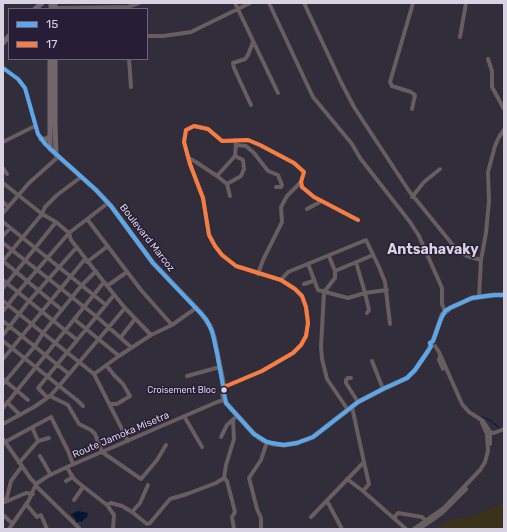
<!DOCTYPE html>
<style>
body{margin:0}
#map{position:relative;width:507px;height:532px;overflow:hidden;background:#322d3a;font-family:Rubik,sans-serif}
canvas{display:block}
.frame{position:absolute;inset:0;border:4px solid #d8d2e2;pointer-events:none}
.legend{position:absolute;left:8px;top:8px;width:140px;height:52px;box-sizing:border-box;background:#271d36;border:1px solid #6e657b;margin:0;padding:5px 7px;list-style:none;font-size:12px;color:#d8d2e2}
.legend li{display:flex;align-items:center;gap:8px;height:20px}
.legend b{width:20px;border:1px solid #6e657b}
</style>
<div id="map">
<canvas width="507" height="532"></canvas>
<div class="frame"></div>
<ul class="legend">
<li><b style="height:5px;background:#5aa8eb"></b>15</li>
<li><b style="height:5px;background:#f77d43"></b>17</li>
</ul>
</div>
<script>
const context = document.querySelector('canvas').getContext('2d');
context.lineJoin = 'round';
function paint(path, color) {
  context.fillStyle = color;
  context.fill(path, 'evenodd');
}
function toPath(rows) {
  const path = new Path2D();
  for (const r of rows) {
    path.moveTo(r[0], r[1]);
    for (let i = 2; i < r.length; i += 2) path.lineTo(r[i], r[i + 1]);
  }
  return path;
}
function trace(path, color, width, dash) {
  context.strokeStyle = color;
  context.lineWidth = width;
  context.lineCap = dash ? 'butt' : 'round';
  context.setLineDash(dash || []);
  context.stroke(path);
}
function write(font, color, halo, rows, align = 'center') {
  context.font = font + ' Rubik,sans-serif';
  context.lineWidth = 3;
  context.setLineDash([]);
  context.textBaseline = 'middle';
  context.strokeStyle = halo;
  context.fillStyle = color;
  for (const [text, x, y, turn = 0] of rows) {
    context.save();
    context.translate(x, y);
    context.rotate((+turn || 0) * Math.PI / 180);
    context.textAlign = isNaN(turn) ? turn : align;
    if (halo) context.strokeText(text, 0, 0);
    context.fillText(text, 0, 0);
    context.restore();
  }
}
paint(toPath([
 [504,502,504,529,434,529,452,519,464,519,498,506]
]), '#3b3319');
paint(toPath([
 [78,511,88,513,87,517,81,522,80,521,76,523,76,520,71,514]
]), '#041632');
trace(toPath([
 [483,417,491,421,501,429]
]), '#041632', 1);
trace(toPath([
 [235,3,278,93],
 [269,3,313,97,352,144,360,158,410,222,419,236,442,288,442,304,445,311],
 [304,3,341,82,354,107,409,191,457,250,467,256,481,260],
 [55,8,128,7,139,3],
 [147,36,163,36,191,32,250,3],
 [460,37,466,3],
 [129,59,131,87],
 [488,59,492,71,492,87,504,109],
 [3,68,18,79,25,88,38,134,50,149],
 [251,105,234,68,233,63,245,59,248,55,253,42],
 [412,109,415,95,411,92,392,86,390,82,413,3],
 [3,142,35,126],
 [236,145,246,146,254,153,268,171,278,175,282,185,281,187,276,187],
 [189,158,196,162,217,176,227,184],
 [3,168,7,174],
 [217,176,235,156],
 [3,183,42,214,56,222,69,233,71,240,104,282,125,308,151,335],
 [230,196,227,184,241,176,244,169,243,160,235,156,236,145,235,140],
 [412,197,424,182,440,169],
 [3,202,8,207],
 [307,209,320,202],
 [3,213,29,183,58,157],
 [87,219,141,290,172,325],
 [3,222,106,305],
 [3,236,10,228],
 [3,243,97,317,132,348],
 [329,256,335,271,335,278,324,292,321,347,322,359,327,379,348,410],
 [3,261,42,214,45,207,57,195,81,177],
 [3,261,62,310],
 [87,262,108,246],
 [356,262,365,293,369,310,367,313],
 [308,264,318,290,348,298,365,293,387,290],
 [335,271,373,255],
 [258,274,263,260,282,222,281,207,287,196,301,182],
 [3,280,77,340],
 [281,280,288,272,366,240,379,267,385,282,390,324],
 [304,284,313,281],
 [107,286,127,272],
 [3,288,56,222],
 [479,297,481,260,486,233,489,201,488,172,495,146,499,137,504,130],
 [3,301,94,374,128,441],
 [3,311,18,292,69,233,108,203],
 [74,319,119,356],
 [3,321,69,374],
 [3,335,29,301,77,247],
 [121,337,135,319],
 [3,341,78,401,83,406],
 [435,346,439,352,462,404,469,412,483,421,489,430],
 [440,356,439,360,443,369],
 [3,359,85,259],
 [372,361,383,389],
 [106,365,114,375,123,384,130,396,117,404,110,404],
 [94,374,119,356,151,335,172,325,196,308],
 [187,376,220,367],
 [351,378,348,378,346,380,346,383,358,402],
 [3,379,28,400],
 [3,384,35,346,43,333,81,286,96,271],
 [224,387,262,371,293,353,301,345,306,336,308,323,306,307,302,296,295,289,281,280,236,266,222,255,215,246,209,235,203,198,190,164,184,142,186,130,194,126,208,129,222,141,248,140,260,145,294,163,304,172,301,182,302,187,314,197,358,220],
 [50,396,68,405,79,424,91,430,95,434,102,452,141,479,157,460,166,445],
 [47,397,38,388,114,295],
 [7,402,20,415],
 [352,407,364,462,369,484,363,491,406,529],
 [3,408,104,282],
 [184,416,202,447],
 [482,423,486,432],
 [3,424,34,407,50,396,59,386,125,308],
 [32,427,38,441],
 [490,432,494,433,504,429],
 [221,437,227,425,237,416],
 [3,439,31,479,36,484],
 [5,442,51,417,68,451,73,464],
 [490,444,490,434],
 [40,456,51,475],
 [19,463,38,441,49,438],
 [67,467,73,478,80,484,107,505,114,515,113,529],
 [224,478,227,481,235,512,232,517,234,529],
 [347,479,363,491],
 [66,481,73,477],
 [36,484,48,476,67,467,217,402,224,400],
 [36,486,79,528],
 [74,500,83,487],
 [327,501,342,529],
 [5,502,26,493,33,494],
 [3,503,7,497,11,481,22,466],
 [26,504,37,517,41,515,47,529],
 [107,505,111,503,122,506,132,512,147,524,150,523,170,499,187,494,216,483,224,478,226,465,234,439,233,421],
 [132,512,140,503,148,485],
 [3,515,13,524],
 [311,517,364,462],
 [394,518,398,513,422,517,426,521],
 [9,529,29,500,36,484],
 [261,529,261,518,257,509,249,478,261,460,267,442],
 [414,529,444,508,480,470,485,462,488,451,487,435],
 [419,529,442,513,466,489]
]), '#685d5f', 4);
trace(toPath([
 [35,9,42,3],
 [51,9,51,3],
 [55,9,55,3],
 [3,43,9,36],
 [50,59,50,149,96,190,111,206,153,263,201,313,210,326,214,337,224,387,223,396,226,403,254,434,264,441,273,444,284,445,297,443,313,437,358,402,383,389,407,378,415,370,428,351,431,346,430,343,433,341,442,315,450,308,472,298,494,295,504,295],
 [55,59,55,123,56,155],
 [41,139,47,139,49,137]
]), '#73666a', 5);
trace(toPath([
 [3,68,18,79,25,88,38,134,45,144,96,190,111,206,153,263,206,319,212,331,217,353,226,403,254,434,267,442,284,445,297,443,313,437,358,402,383,389,407,378,415,370,428,351,431,346,430,343,433,341,441,319,445,311,450,308,472,298,494,295,504,295]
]), '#5aa8eb', 4);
trace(toPath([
 [224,387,262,371,293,353,301,345,306,336,308,323,306,307,302,296,295,289,281,280,236,266,222,255,215,246,209,235,203,198,190,164,184,142,186,130,194,126,208,129,222,141,248,140,260,145,294,163,304,172,301,182,302,187,314,197,358,220]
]), '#f77d43', 4);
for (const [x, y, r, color] of [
 [224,390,3.5,"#d8d2e2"]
]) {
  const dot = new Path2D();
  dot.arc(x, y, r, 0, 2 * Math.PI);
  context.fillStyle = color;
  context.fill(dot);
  trace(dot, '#271d36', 1.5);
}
write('9px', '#d8d2e2', '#271d36', [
 ["Croisement Bloc",216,390]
], 'right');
write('10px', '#d8d2e2', '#271d36', [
 ["Boulevard Marcoz",147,238,52],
 ["Route Jamoka Misetra",121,435,-23]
]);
write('bold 14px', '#d8d2e2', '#271d36', [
 ["Antsahavaky",433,250]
]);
</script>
